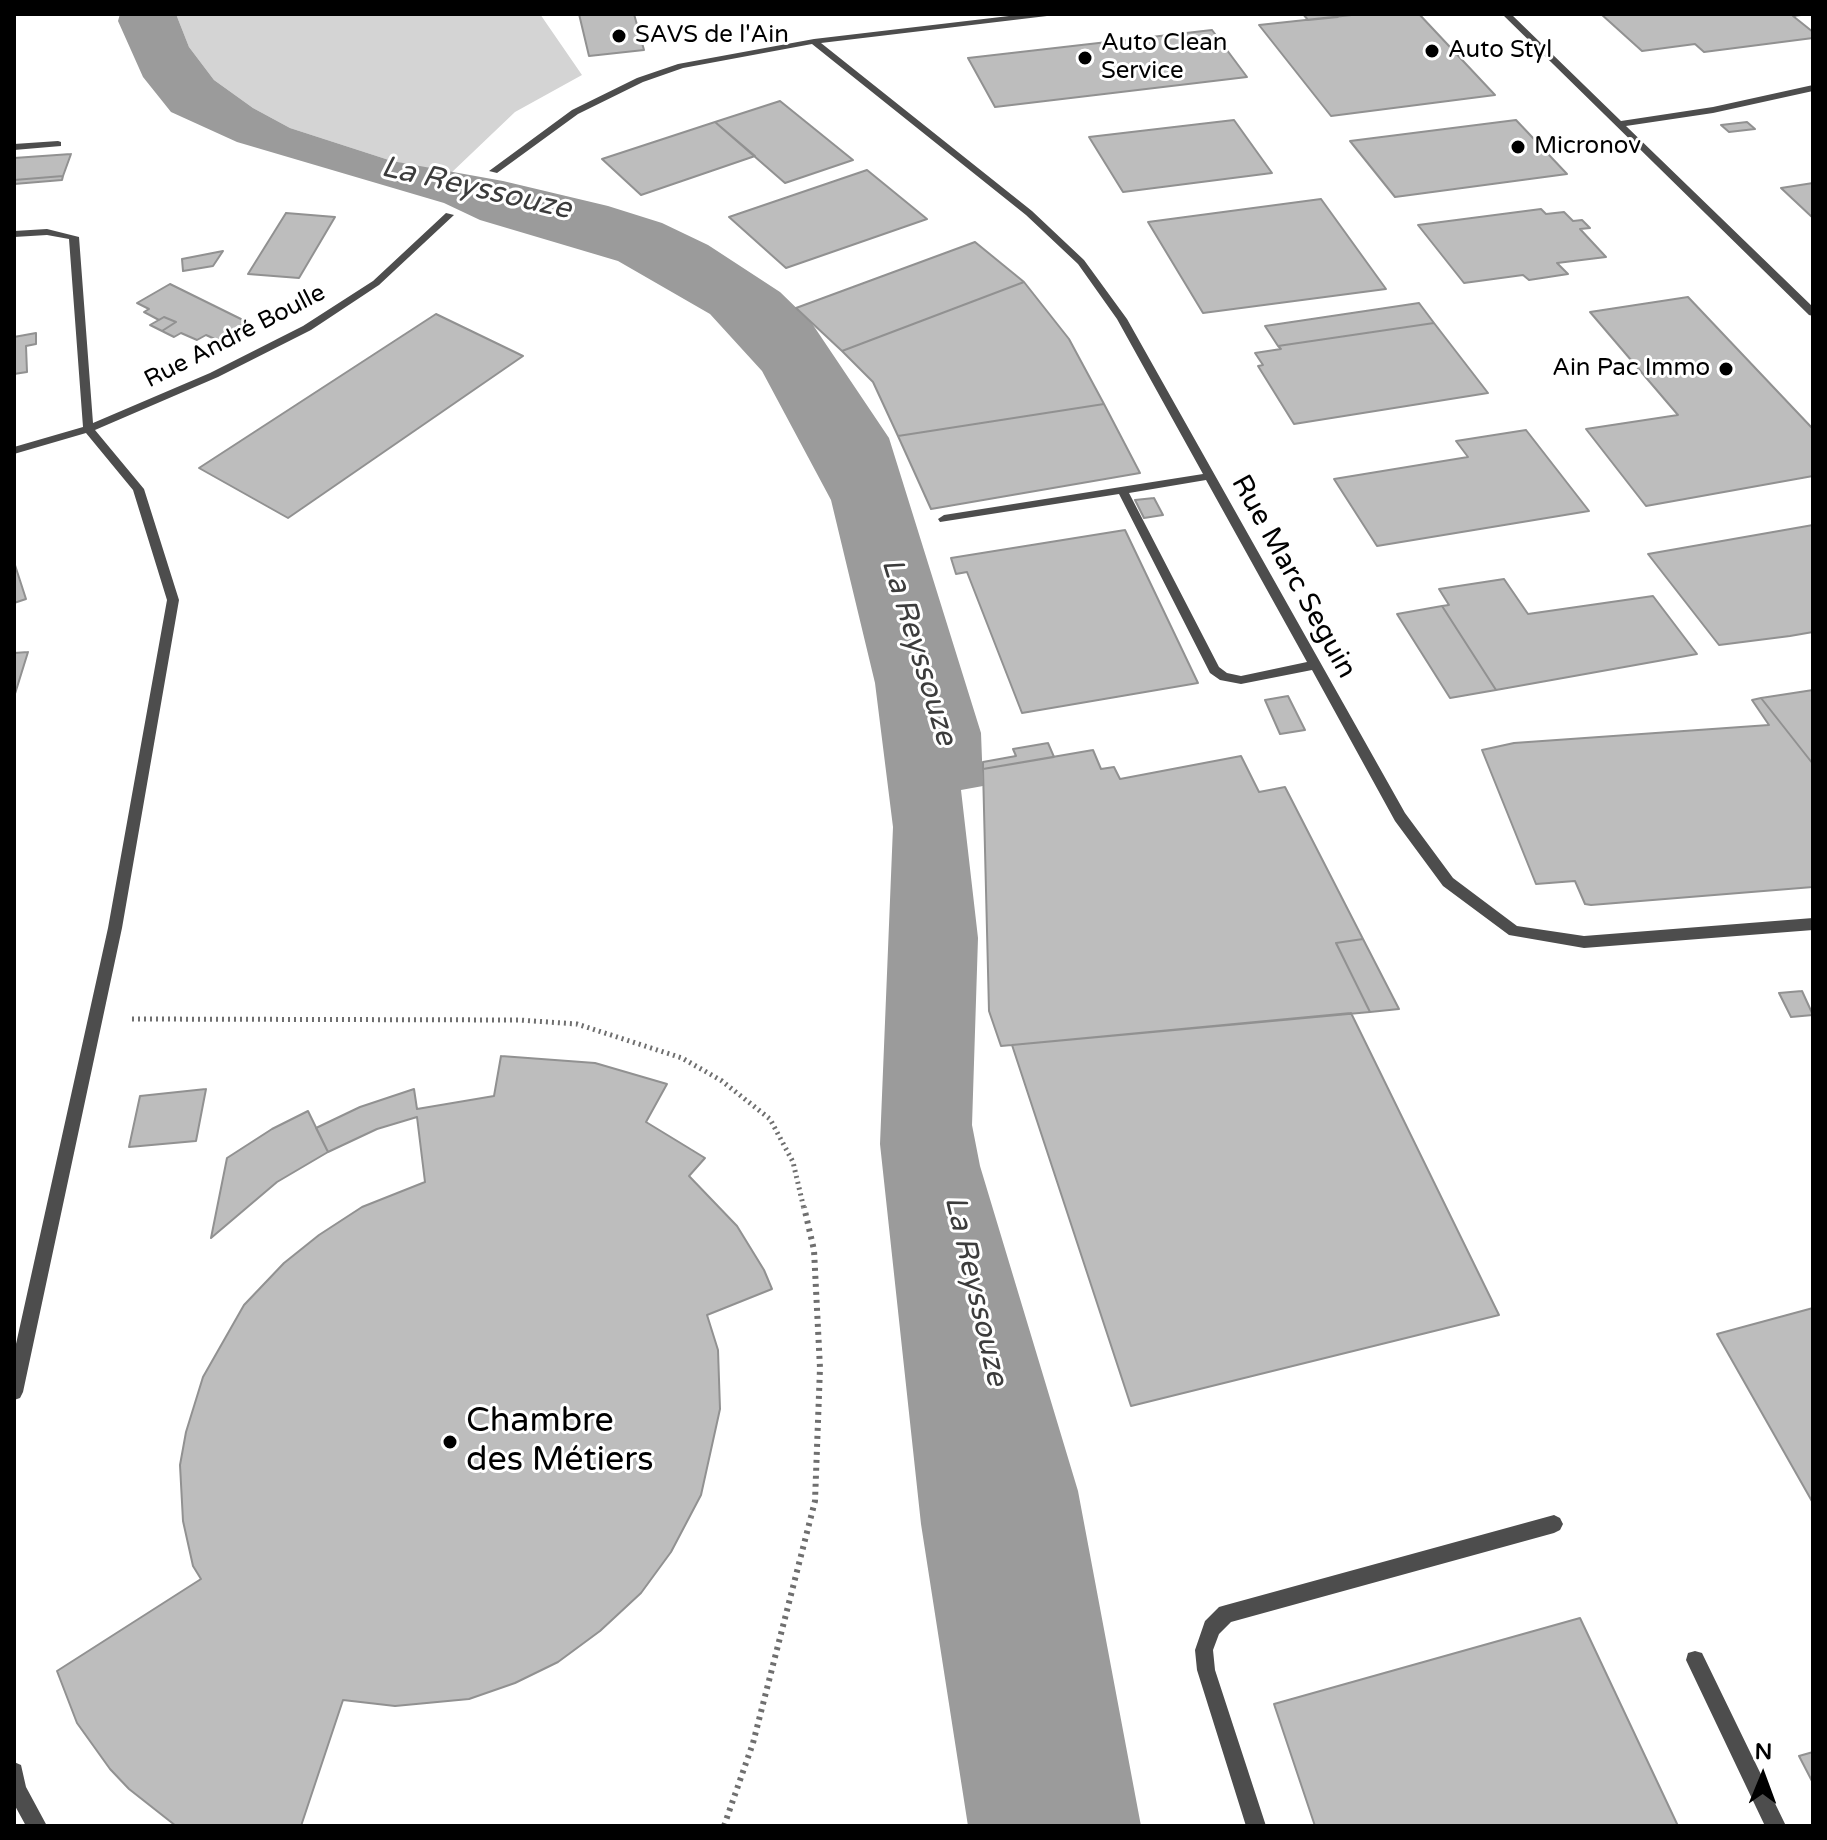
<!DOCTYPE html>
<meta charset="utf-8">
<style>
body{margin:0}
#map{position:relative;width:1827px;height:1840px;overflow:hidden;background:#fff;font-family:"Varela Round",sans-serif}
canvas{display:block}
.frame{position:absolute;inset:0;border:16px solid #000;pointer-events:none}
.north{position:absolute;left:1723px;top:1736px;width:80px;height:80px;-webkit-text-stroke:6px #fff;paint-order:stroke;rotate:1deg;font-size:22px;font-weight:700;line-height:32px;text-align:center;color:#000}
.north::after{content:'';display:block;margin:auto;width:28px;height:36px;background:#000;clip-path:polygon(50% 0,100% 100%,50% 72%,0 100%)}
</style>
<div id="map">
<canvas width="1827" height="1840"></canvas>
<div class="frame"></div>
<div class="north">N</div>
</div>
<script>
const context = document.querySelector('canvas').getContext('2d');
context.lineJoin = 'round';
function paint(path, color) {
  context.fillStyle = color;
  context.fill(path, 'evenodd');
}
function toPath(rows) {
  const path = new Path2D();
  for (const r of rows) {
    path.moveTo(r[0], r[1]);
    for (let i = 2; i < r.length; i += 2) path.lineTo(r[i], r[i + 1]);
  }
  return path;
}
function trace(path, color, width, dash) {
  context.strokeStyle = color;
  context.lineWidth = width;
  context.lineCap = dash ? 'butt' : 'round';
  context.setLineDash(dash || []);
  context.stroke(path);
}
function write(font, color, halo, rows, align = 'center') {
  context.font = font + ' "Varela Round",sans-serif';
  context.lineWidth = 6;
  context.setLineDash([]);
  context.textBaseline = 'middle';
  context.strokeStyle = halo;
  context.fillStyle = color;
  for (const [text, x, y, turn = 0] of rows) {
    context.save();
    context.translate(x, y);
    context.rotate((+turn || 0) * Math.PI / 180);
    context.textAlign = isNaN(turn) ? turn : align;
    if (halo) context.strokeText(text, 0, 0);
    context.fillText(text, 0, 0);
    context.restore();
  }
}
paint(toPath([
 [176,14,540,14,582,75,515,112,450,174,392,161,290,128,253,108,214,80,189,47]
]), '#d4d4d4');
paint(toPath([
 [120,14,176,14,189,47,214,80,253,108,290,128,392,161,503,181,608,206,662,223,708,245,780,292,811,322,889,438,981,733,983,786,961,790,978,938,972,1125,980,1166,1078,1491,1141,1826,968,1826,921,1524,880,1144,893,827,875,683,831,500,762,371,710,314,618,261,480,220,444,203,237,142,171,112,143,77,118,21]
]), '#9b9b9b');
const building = toPath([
 [579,14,634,14,644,50,589,56,579,14],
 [1303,14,1336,14,1338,17,1308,20,1303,14],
 [1361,14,1419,14,1495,95,1331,116,1259,25,1361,14],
 [1601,14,1809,14,1793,16,1813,32,1813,38,1704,52,1695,44,1642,51,1601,14],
 [1212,30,1247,77,995,107,968,58,1212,30],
 [780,101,853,160,785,183,715,122,780,101],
 [1234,120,1272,173,1123,192,1089,137,1234,120],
 [1516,120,1567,174,1395,197,1350,141,1516,120],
 [715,122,755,156,641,195,602,159,715,122],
 [1747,122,1755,129,1729,132,1721,125,1747,122],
 [71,154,63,176,14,180,14,158,71,154],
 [867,170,927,219,786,268,729,217,867,170],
 [63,176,62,180,14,184,14,180,63,176],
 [1813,183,1813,218,1781,188,1813,183],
 [1321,199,1386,289,1203,313,1148,222,1321,199],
 [1541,209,1546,214,1564,212,1573,221,1582,220,1590,228,1580,229,1606,257,1557,263,1568,274,1529,280,1523,275,1464,283,1418,225,1541,209],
 [286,213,335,217,299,278,248,274,286,213],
 [975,242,1024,282,842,351,796,308,975,242],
 [223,251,213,266,183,271,182,259,223,251],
 [1024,282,1069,339,1104,404,898,436,873,382,842,351,1024,282],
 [170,284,247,322,217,340,206,335,197,340,181,333,174,337,162,331,176,322,164,317,159,320,144,312,149,309,137,303,170,284],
 [1688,297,1813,429,1813,476,1646,506,1586,429,1678,415,1590,312,1688,297],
 [1419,303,1434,323,1278,346,1265,326,1419,303],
 [436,314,523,356,288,518,199,468,436,314],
 [164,317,176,322,162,331,150,325,164,317],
 [1434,323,1488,393,1294,424,1258,366,1263,365,1255,353,1281,349,1278,346,1434,323],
 [36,333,36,344,26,346,27,372,14,374,14,337,36,333],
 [1104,404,1140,473,931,509,898,436,1104,404],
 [1526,430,1589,511,1377,546,1334,479,1468,457,1456,441,1526,430],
 [1154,498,1163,515,1144,518,1135,500,1154,498],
 [1813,525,1813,632,1790,636,1719,645,1648,554,1813,525],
 [1125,530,1198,683,1022,713,967,572,956,574,951,558,1125,530],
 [14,562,26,599,14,603,14,562],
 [1504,579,1528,614,1653,596,1697,654,1496,690,1442,606,1449,605,1439,589,1504,579],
 [1442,606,1496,690,1450,698,1397,614,1442,606],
 [28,652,14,697,14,653,28,652],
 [1813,690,1813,764,1761,698,1813,690],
 [1288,696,1305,730,1280,734,1265,700,1288,696],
 [1761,698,1813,764,1813,887,1591,905,1585,904,1575,881,1536,884,1482,750,1514,743,1769,725,1752,700,1761,698],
 [1048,743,1054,757,983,769,983,762,1016,756,1013,749,1048,743],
 [1093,750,1101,769,1114,767,1120,779,1241,756,1259,792,1285,787,1363,939,1336,943,1370,1012,1001,1046,989,1011,983,769,1093,750],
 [1363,939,1399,1009,1370,1012,1336,943,1363,939],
 [1802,991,1813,1015,1791,1017,1779,993,1802,991],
 [1351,1013,1499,1315,1131,1406,1012,1045,1351,1013],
 [501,1056,595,1063,667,1084,646,1122,705,1158,689,1176,737,1226,764,1270,772,1289,707,1315,718,1350,720,1409,701,1495,671,1552,641,1593,600,1631,558,1662,515,1683,469,1699,395,1706,343,1700,301,1826,176,1826,129,1789,110,1769,77,1723,57,1671,201,1579,193,1566,183,1521,180,1465,186,1432,203,1377,244,1305,284,1263,319,1235,362,1207,425,1182,417,1117,377,1129,328,1152,316,1128,360,1107,414,1089,417,1109,494,1096,501,1056],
 [206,1089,196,1141,129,1147,140,1096,206,1089],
 [308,1111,328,1152,277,1182,211,1238,227,1158,272,1129,308,1111],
 [1813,1308,1813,1503,1717,1334,1813,1308],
 [1580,1618,1678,1826,1315,1826,1274,1704,1580,1618],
 [1813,1752,1813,1783,1799,1756,1813,1752]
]);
paint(building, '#bdbdbd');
trace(building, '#919191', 2);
trace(toPath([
 [132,1019,519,1020,577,1024,682,1058,722,1081,770,1119,793,1162,804,1209]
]), '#6f6f6f', 5, [2, 4]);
trace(toPath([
 [724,1826,753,1743,815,1501,820,1368,814,1250,804,1207]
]), '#6f6f6f', 6, [3, 5]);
paint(toPath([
 [1026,14,1051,14,1047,16,821,43,1032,211,1084,260,1127,319,1405,813,1453,878,1517,926,1584,936,1813,918,1813,930,1584,948,1509,935,1443,886,1395,821,1312,670,1241,684,1220,680,1210,673,1119,494,940,522,938,519,944,515,1203,474,1117,319,1078,264,1026,215,812,44,683,68,643,82,578,114,497,173,489,171,572,110,637,78,678,64,814,39,1026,14],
 [1206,480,1307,662,1241,676,1227,673,1219,667,1129,493,1206,480],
 [1502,14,1511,14,1621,121,1713,107,1813,85,1813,91,1713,113,1626,126,1813,307,1813,316,1809,315,1502,14],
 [58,141,61,142,61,146,14,150,14,144,58,141],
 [446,213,454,215,379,285,311,330,218,377,95,430,144,489,179,600,122,928,23,1392,20,1398,14,1400,14,1353,108,928,167,600,133,490,86,433,14,454,14,447,83,427,69,239,47,235,14,237,14,231,47,229,79,237,93,423,210,373,303,326,373,281,446,213],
 [1554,1515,1560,1518,1563,1524,1560,1530,1554,1533,1231,1622,1219,1634,1213,1650,1215,1670,1266,1826,1246,1826,1197,1670,1195,1650,1205,1621,1219,1607,1226,1605,1554,1515],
 [1695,1651,1702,1653,1786,1826,1765,1826,1686,1660,1688,1653,1695,1651],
 [14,1762,21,1765,26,1787,47,1826,26,1826,14,1804,14,1762]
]), '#4d4d4d');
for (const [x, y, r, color] of [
 [619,36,8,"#000"],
 [1432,51,8,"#000"],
 [1085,58,8,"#000"],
 [1518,147,8,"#000"],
 [1726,369,8,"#000"],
 [450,1442,8,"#000"]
]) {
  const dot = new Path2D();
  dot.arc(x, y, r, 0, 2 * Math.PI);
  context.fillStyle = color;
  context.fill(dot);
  trace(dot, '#fff', 3);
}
write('24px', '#000', '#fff', [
 ["SAVS de l'Ain",635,36],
 ["Auto Clean",1101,44],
 ["Service",1101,72],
 ["Auto Styl",1448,51],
 ["Micronov",1534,147],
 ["Ain Pac Immo",1710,369,"right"]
], 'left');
write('24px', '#000', '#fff', [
 ["Rue André Boulle",235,337,-27]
]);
write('28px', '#000', '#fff', [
 ["Rue Marc Seguin",1293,577,61]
]);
write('italic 30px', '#3c3c3c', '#fff', [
 ["La Reyssouze",476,189,13],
 ["La Reyssouze",918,652,73],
 ["La Reyssouze",975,1291,77]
]);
write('34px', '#000', '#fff', [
 ["Chambre",466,1422],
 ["des Métiers",466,1461]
], 'left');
</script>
